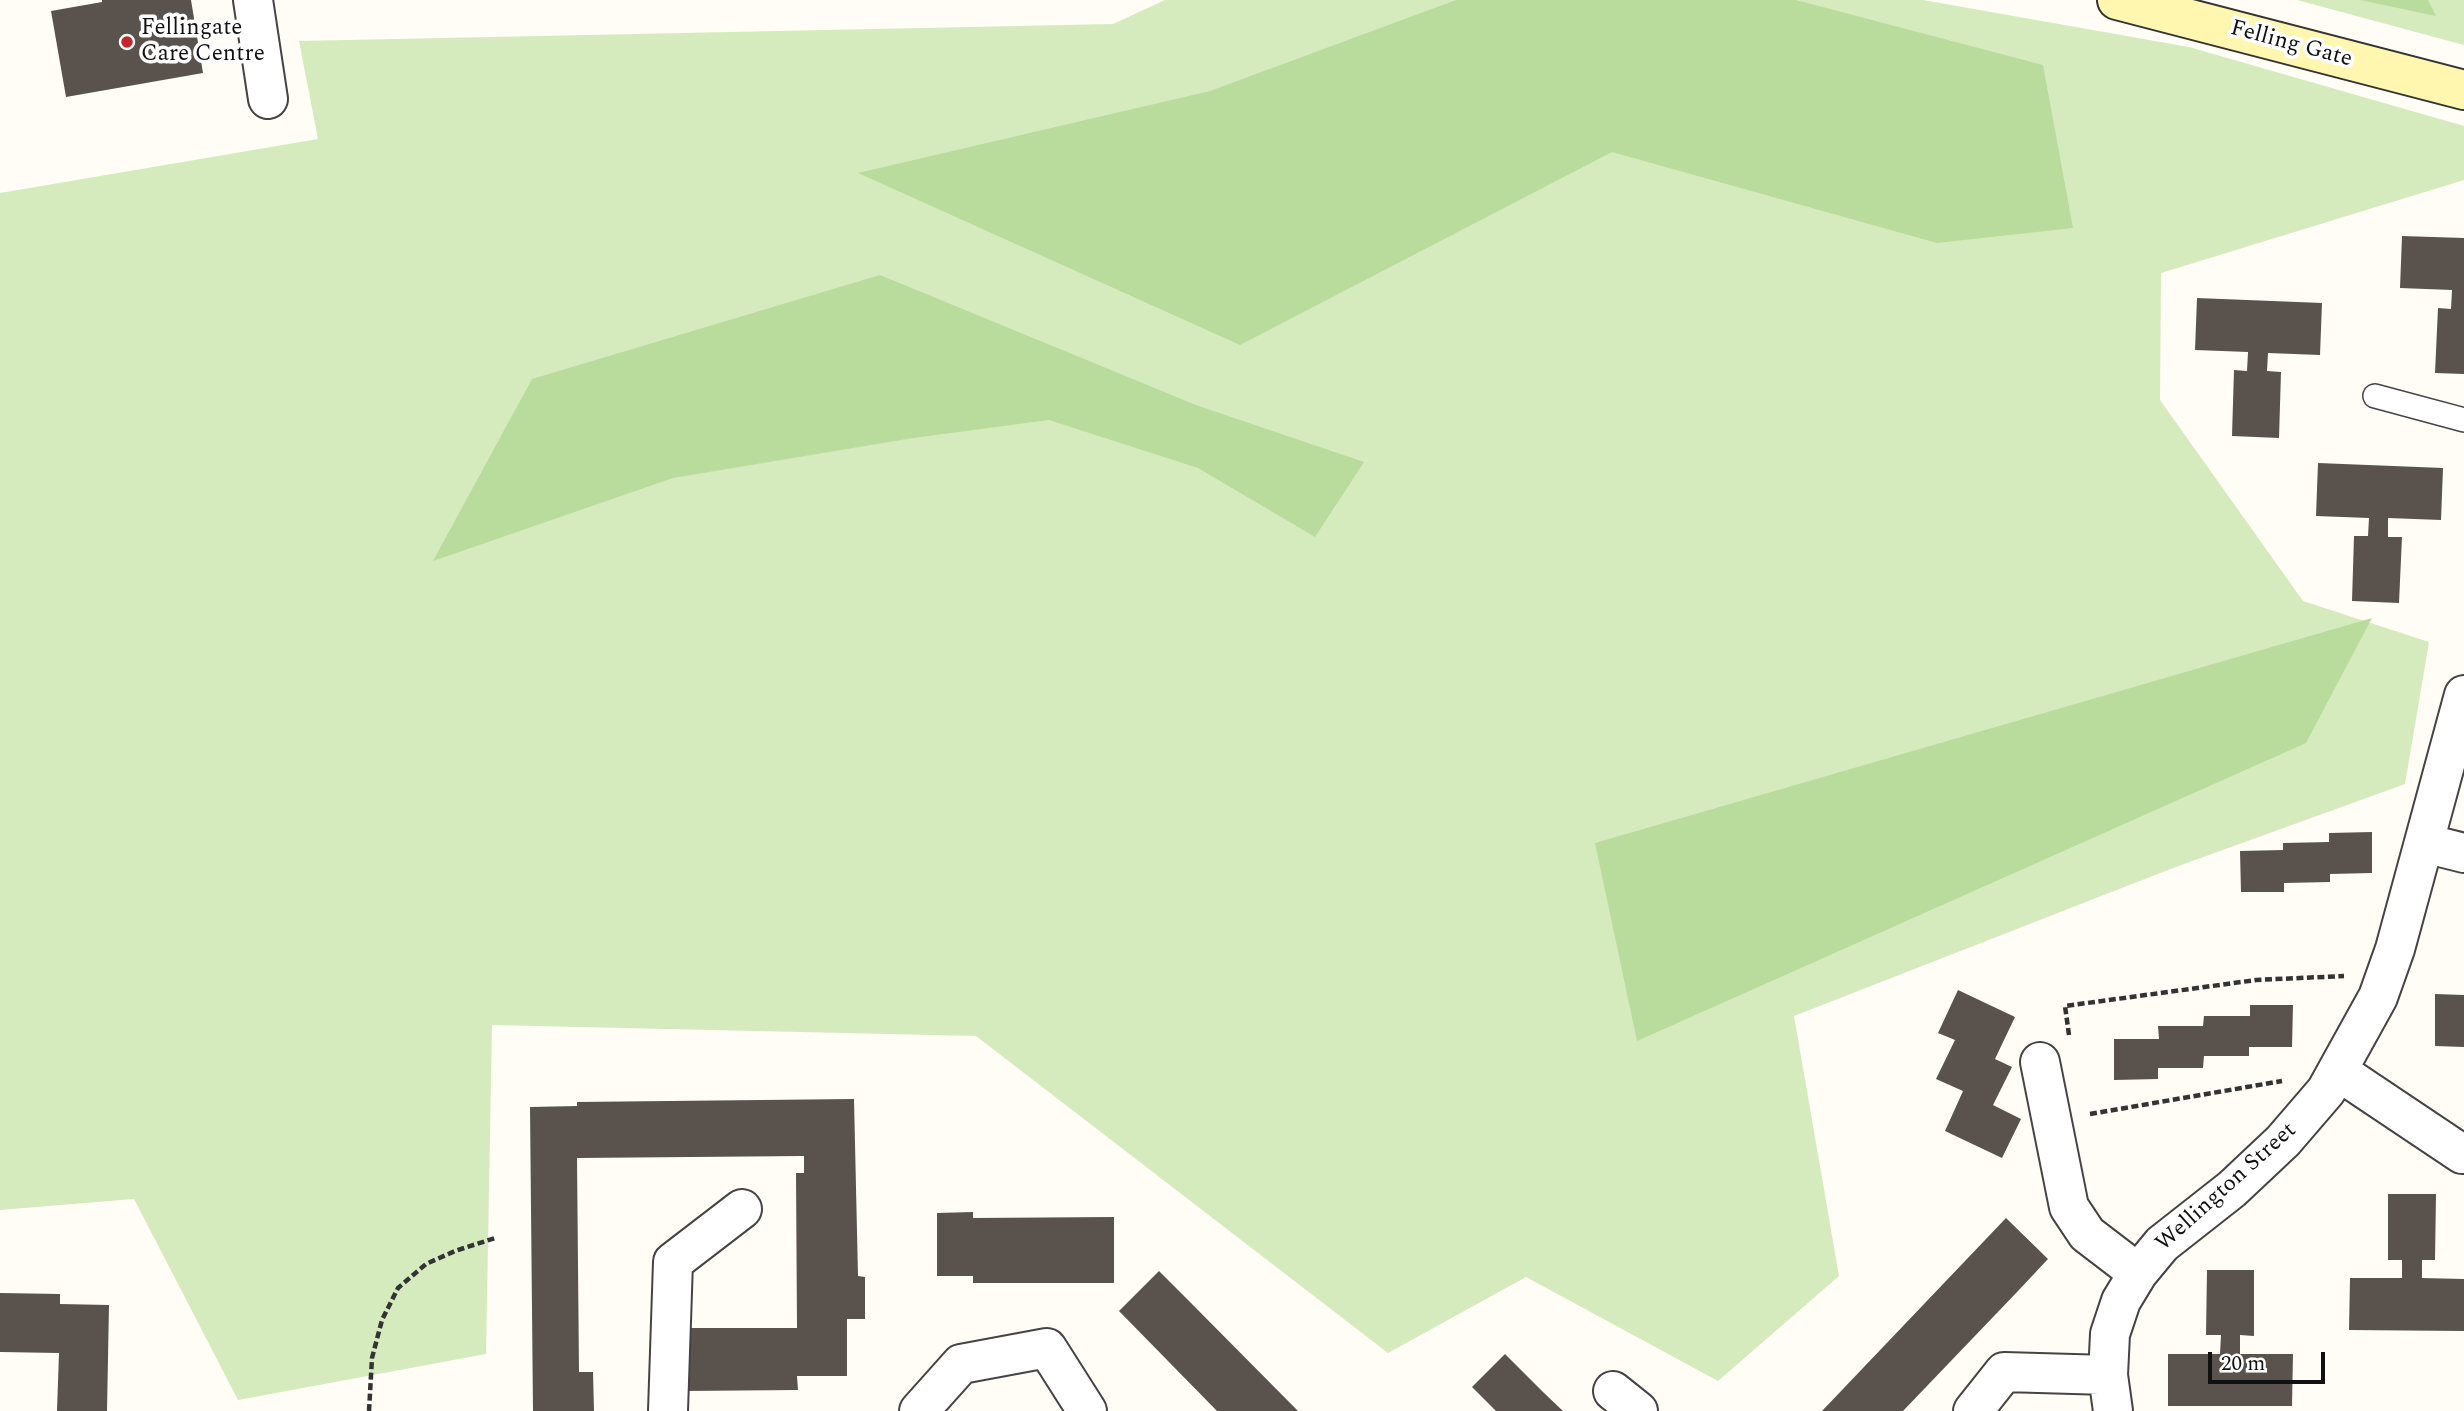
<!DOCTYPE html>
<style>
body{margin:0}
#map{position:relative;width:2464px;height:1411px;overflow:hidden;background:#fffdf5;font-family:Spectral,serif}
canvas{display:block}
.scale{position:absolute;left:2208px;top:1352px;width:117px;height:32px;box-sizing:border-box;border:4px solid #111;border-top:0;padding-left:9px;font-size:21px;line-height:24px;white-space:nowrap;color:#111;-webkit-text-stroke:5px #fff;paint-order:stroke}
</style>
<div id="map">
<canvas width="2464" height="1411"></canvas>
<div class="scale">20 m</div>
</div>
<script>
const context = document.querySelector('canvas').getContext('2d');
context.lineJoin = 'round';
function paint(path, color) {
  context.fillStyle = color;
  context.fill(path, 'evenodd');
}
function toPath(rows) {
  const path = new Path2D();
  for (const r of rows) {
    path.moveTo(r[0], r[1]);
    for (let i = 2; i < r.length; i += 2) path.lineTo(r[i], r[i + 1]);
  }
  return path;
}
function trace(path, color, width, dash) {
  context.strokeStyle = color;
  context.lineWidth = width;
  context.lineCap = dash ? 'butt' : 'round';
  context.setLineDash(dash || []);
  context.stroke(path);
}
function write(font, color, halo, rows, align = 'center') {
  context.font = font + ' Spectral,serif';
  context.lineWidth = 7;
  context.setLineDash([]);
  context.textBaseline = 'middle';
  context.strokeStyle = halo;
  context.fillStyle = color;
  for (const [text, x, y, turn = 0] of rows) {
    context.save();
    context.translate(x, y);
    context.rotate((+turn || 0) * Math.PI / 180);
    context.textAlign = isNaN(turn) ? turn : align;
    if (halo) context.strokeText(text, 0, 0);
    context.fillText(text, 0, 0);
    context.restore();
  }
}
paint(toPath([
 [1165,0,1923,0,2189,47,2464,126,2464,180,2161,273,2160,400,2303,601,2429,642,2405,784,2173,868,1794,1016,1839,1276,1718,1381,1526,1277,1388,1353,976,1036,492,1025,486,1354,238,1400,134,1199,0,1210,0,193,318,139,299,41,1113,24],
 [2297,0,2464,0,2464,45]
]), '#d5ebbd');
paint(toPath([
 [1456,0,1796,0,2043,65,2073,228,1937,243,1612,152,1240,345,858,173,1210,91],
 [2360,0,2428,0,2436,16],
 [880,275,1196,405,1364,462,1315,537,1198,468,1049,420,913,438,673,478,433,561,532,379],
 [2372,618,2306,743,1637,1041,1595,843]
]), '#b9dc9c');
paint(toPath([
 [102,0,191,0,203,73,66,97,51,11,102,2],
 [2402,236,2464,238,2464,374,2435,373,2438,308,2451,309,2452,290,2400,288],
 [2197,298,2322,303,2320,355,2268,353,2267,371,2281,372,2279,438,2232,436,2234,370,2247,371,2248,352,2195,350],
 [2318,463,2443,468,2441,520,2388,518,2388,537,2402,537,2399,603,2352,601,2354,536,2368,536,2369,518,2316,516],
 [2372,832,2372,873,2330,874,2330,882,2284,883,2284,892,2241,892,2240,851,2283,850,2283,843,2329,842,2329,833],
 [1958,990,2015,1017,1995,1059,2012,1067,1993,1105,2021,1119,2002,1158,1945,1131,1963,1091,1936,1079,1955,1040,1938,1033],
 [2435,994,2464,995,2464,1047,2435,1046],
 [2250,1005,2293,1005,2292,1047,2249,1047,2249,1056,2204,1056,2203,1068,2158,1068,2158,1079,2114,1080,2114,1039,2159,1039,2158,1026,2203,1026,2204,1016,2250,1016],
 [854,1099,858,1276,865,1277,865,1319,847,1319,847,1376,797,1376,798,1390,684,1391,684,1328,797,1328,796,1173,804,1173,804,1156,577,1158,579,1372,593,1372,594,1411,533,1411,530,1107,577,1106,577,1102],
 [2388,1194,2436,1194,2435,1260,2422,1260,2422,1278,2464,1279,2464,1331,2349,1330,2350,1278,2402,1278,2402,1260,2388,1260],
 [973,1212,973,1218,1114,1217,1114,1283,973,1283,973,1276,937,1276,937,1213],
 [2006,1218,2048,1259,2018,1291,1903,1411,1822,1411],
 [2207,1270,2254,1270,2254,1336,2240,1335,2240,1354,2293,1354,2292,1406,2168,1406,2168,1354,2220,1354,2221,1335,2206,1335],
 [1159,1271,1189,1301,1298,1411,1217,1411,1119,1311],
 [0,1293,60,1294,60,1304,109,1305,107,1411,57,1411,59,1353,0,1352],
 [1505,1354,1543,1392,1563,1411,1496,1411,1472,1387]
]), '#5a524d');
const lane = toPath([
 [2375,396,2464,420]
]);
const street = toPath([
 [253,0,268,99],
 [2424,843,2464,853],
 [2040,1062,2069,1207,2087,1234,2138,1273],
 [2338,1071,2462,1154],
 [1613,1391,1638,1411],
 [668,1411,673,1262,742,1209],
 [919,1411,961,1364,1047,1348,1087,1411],
 [1973,1411,2004,1372,2108,1375],
 [2113,1411,2108,1375,2110,1334,2121,1301,2138,1273,2162,1244,2232,1189,2283,1141,2326,1091,2378,997,2395,949,2464,695]
]);
const secondary = toPath([
 [2117,0,2464,90]
]);
trace(lane, '#444', 26);
trace(street, '#444', 42);
trace(secondary, '#333', 42);
trace(toPath([
 [2069,1035,2065,1006,2256,980,2344,976],
 [2090,1114,2282,1081],
 [369,1411,372,1358,382,1320,398,1288,426,1264,455,1251,495,1238]
]), '#333', 4.5, [7, 3.5]);
trace(lane, '#fff', 23);
trace(street, '#fff', 38);
trace(secondary, '#fff6b0', 38);
for (const [x, y, r, color] of [
 [127,42,7,"#c4262e"]
]) {
  const dot = new Path2D();
  dot.arc(x, y, r, 0, 2 * Math.PI);
  context.fillStyle = color;
  context.fill(dot);
  trace(dot, '#fff', 2.5);
}
write('23px', '#111', '#fff', [
 ["Fellingate",141,29],
 ["Care Centre",141,55]
], 'left');
write('23px', '#111', '#fff', [
 ["Felling Gate",2291,45,15],
 ["Wellington Street",2227,1188,-42]
]);
</script>
